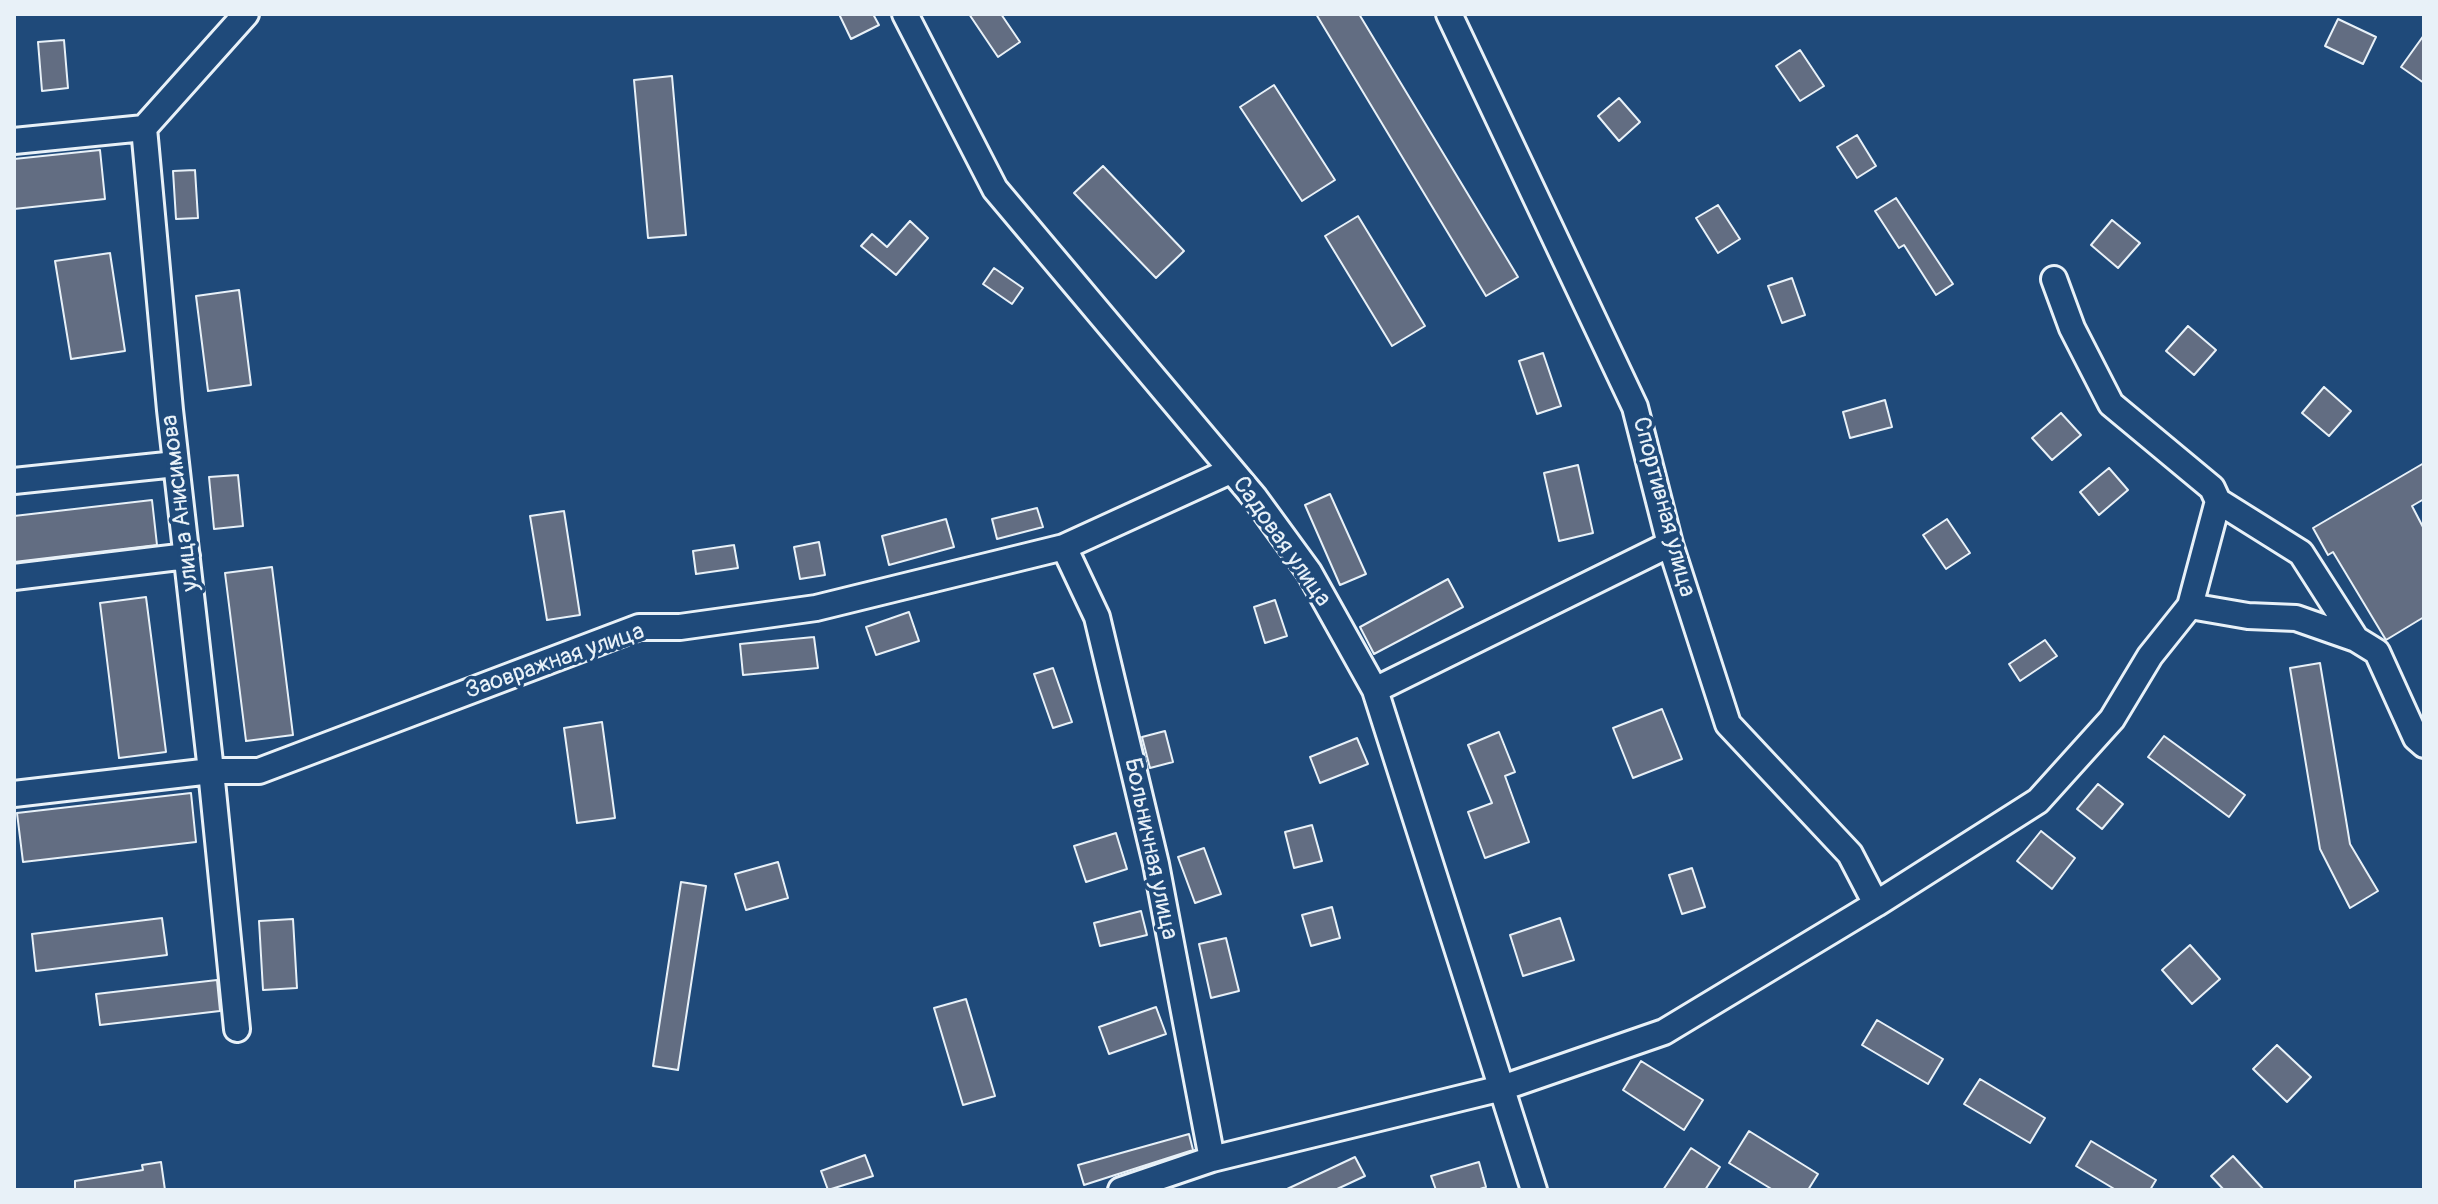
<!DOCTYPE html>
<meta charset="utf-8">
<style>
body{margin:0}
#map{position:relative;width:2438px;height:1204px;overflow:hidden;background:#1f4a7a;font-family:Pangolin,sans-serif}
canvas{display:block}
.frame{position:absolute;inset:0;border:16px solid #e8f1f8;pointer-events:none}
</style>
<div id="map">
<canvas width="2438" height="1204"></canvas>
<div class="frame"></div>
</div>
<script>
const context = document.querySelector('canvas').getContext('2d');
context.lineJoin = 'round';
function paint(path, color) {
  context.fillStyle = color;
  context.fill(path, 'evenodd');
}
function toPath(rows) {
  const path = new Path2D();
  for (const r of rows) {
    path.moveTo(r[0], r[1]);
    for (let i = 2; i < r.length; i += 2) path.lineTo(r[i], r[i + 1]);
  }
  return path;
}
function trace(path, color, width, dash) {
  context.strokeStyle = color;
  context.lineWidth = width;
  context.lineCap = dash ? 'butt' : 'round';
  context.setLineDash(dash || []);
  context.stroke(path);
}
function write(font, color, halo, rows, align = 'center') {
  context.font = font + ' Pangolin,sans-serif';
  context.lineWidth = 7;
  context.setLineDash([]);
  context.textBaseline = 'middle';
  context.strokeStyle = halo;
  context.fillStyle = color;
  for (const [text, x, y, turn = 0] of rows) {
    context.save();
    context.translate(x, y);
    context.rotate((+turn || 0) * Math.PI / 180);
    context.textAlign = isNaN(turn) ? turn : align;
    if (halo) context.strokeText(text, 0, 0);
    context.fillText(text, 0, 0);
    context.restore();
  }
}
const building = toPath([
 [839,14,873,14,879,25,851,39,839,14],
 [969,14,1001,14,1020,42,998,57,969,14],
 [1316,14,1359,14,1518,277,1486,296,1316,14],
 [2338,19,2376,37,2363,64,2325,46,2338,19],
 [2424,35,2424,83,2401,67,2424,35],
 [64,40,68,88,42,91,38,42,64,40],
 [1800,50,1824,86,1800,101,1776,66,1800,50],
 [672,76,686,235,648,238,634,80,672,76],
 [1274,85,1335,180,1302,201,1240,107,1274,85],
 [1619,98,1640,122,1619,141,1598,116,1619,98],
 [1857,135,1876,166,1857,178,1837,147,1857,135],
 [100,150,105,199,14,209,14,159,100,150],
 [1103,166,1184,251,1156,278,1074,193,1103,166],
 [195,170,198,218,176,219,173,171,195,170],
 [1896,198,1953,284,1936,295,1904,245,1899,248,1875,211,1896,198],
 [1718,205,1740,239,1718,253,1696,218,1718,205],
 [1358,216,1425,326,1392,346,1325,236,1358,216],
 [2112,220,2140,243,2118,268,2091,245,2112,220],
 [910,221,928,238,896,275,861,246,872,234,887,247,910,221],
 [110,253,125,351,71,359,55,261,110,253],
 [994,268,1023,288,1012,304,983,284,994,268],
 [1792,278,1805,315,1782,323,1768,286,1792,278],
 [239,290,251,385,208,391,196,296,239,290],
 [2188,326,2216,350,2194,375,2166,351,2188,326],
 [1543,353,1561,406,1537,414,1519,361,1543,353],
 [2324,387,2351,411,2329,436,2302,413,2324,387],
 [1885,400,1892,427,1850,438,1843,412,1885,400],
 [2061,413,2081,435,2052,460,2032,438,2061,413],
 [2424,463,2424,499,2412,506,2424,529,2424,617,2386,640,2333,552,2328,555,2313,528,2424,463],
 [1578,465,1593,533,1559,541,1544,473,1578,465],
 [2109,468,2128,490,2099,515,2080,492,2109,468],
 [238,475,243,526,214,529,209,477,238,475],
 [1330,494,1366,574,1340,585,1305,505,1330,494],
 [152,500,157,545,14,562,14,516,152,500],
 [1037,508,1043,527,997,539,992,519,1037,508],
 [564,511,580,615,547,620,530,516,564,511],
 [946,519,954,547,889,565,882,536,946,519],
 [1947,519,1970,553,1946,569,1923,535,1947,519],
 [819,542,825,575,800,579,794,547,819,542],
 [734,545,738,568,696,574,693,551,734,545],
 [272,567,293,735,246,741,225,573,272,567],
 [1448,579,1463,607,1374,654,1360,627,1448,579],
 [146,597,166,752,119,758,100,603,146,597],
 [1275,600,1287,636,1265,643,1254,607,1275,600],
 [909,612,919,641,876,655,866,627,909,612],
 [814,637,818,668,743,675,740,644,814,637],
 [2045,640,2057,656,2020,681,2009,664,2045,640],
 [2320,663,2350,844,2378,891,2350,908,2320,849,2290,668,2320,663],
 [1053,668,1072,722,1053,728,1034,674,1053,668],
 [1662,709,1682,759,1633,778,1613,728,1662,709],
 [602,722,615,818,577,823,564,728,602,722],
 [1165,731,1173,762,1150,768,1142,737,1165,731],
 [1499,732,1515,772,1505,776,1529,842,1485,858,1468,812,1492,803,1468,745,1499,732],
 [2164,736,2245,795,2229,817,2148,757,2164,736],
 [1357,738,1368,764,1320,783,1310,757,1357,738],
 [2098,784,2123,804,2102,829,2077,809,2098,784],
 [191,793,196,842,23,862,17,813,191,793],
 [1312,825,1322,861,1294,868,1285,832,1312,825],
 [2041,831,2075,858,2052,889,2017,861,2041,831],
 [1116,833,1127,869,1086,882,1074,846,1116,833],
 [1204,848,1221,894,1195,903,1178,857,1204,848],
 [778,862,788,898,746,910,735,874,778,862],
 [1692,868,1705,907,1682,914,1669,875,1692,868],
 [681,882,706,886,678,1070,653,1066,681,882],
 [1332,907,1340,938,1311,946,1302,915,1332,907],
 [1141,911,1147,935,1100,946,1094,923,1141,911],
 [162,918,167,955,36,971,32,934,162,918],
 [1560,918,1574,960,1523,976,1510,935,1560,918],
 [293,919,297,988,263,990,259,921,293,919],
 [1226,938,1239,991,1211,998,1199,944,1226,938],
 [2190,945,2220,979,2192,1004,2162,970,2190,945],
 [217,980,220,1011,100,1025,96,994,217,980],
 [966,999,995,1096,963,1105,934,1008,966,999],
 [1156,1007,1166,1034,1109,1054,1099,1027,1156,1007],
 [1877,1020,1943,1059,1928,1084,1862,1045,1877,1020],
 [2277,1045,2311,1077,2287,1102,2253,1069,2277,1045],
 [1641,1061,1703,1100,1684,1130,1623,1090,1641,1061],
 [1980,1079,2045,1118,2030,1143,1964,1104,1980,1079],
 [1749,1131,1818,1174,1808,1190,1773,1190,1729,1163,1749,1131],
 [1189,1134,1193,1150,1084,1185,1078,1165,1189,1134],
 [2091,1141,2156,1180,2150,1190,2116,1190,2076,1166,2091,1141],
 [1691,1148,1720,1167,1705,1190,1663,1190,1691,1148],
 [865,1155,873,1176,828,1190,821,1171,865,1155],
 [2233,1156,2264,1190,2224,1190,2211,1176,2233,1156],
 [1355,1157,1365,1176,1335,1190,1285,1190,1355,1157],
 [161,1162,165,1190,75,1190,75,1181,143,1170,142,1165,161,1162],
 [1479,1162,1486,1187,1477,1190,1436,1190,1431,1176,1479,1162]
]);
paint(building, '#626d82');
trace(building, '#e8f1f8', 2);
const minor = toPath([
 [905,14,995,189,1255,498,1309,572,1375,690,1534,1190],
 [1449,14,1635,407,1670,544,1728,724,1850,854,1876,904],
 [14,141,144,128],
 [14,481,176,464],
 [2218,501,2301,553,2356,639],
 [1064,547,1097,617,1156,864,1212,1159],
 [14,577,187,556],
 [2190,606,2248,616,2296,618,2356,639,2377,652,2416,738,2424,745],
 [1375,690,1670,544],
 [14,794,211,771,259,771,639,627,680,627,816,608,1064,547,1230,471],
 [237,1029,211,771,170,410,144,128,246,14],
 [1121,1190,1212,1159,1502,1088,1664,1032,1876,904,2038,801,2112,719,2150,656,2190,606,2218,501,2212,488,2111,404,2072,328,2054,279]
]);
trace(minor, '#e8f1f8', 30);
trace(minor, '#1f4a7a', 24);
write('24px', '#e8f1f8', '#1f4a7a', [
 ["улица Анисимова",181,503,-97],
 ["Спортивная улица",1663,507,75],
 ["Садовая улица",1281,542,55],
 ["Заовражная улица",555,662,-19],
 ["Больничная улица",1150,849,78]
]);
</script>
